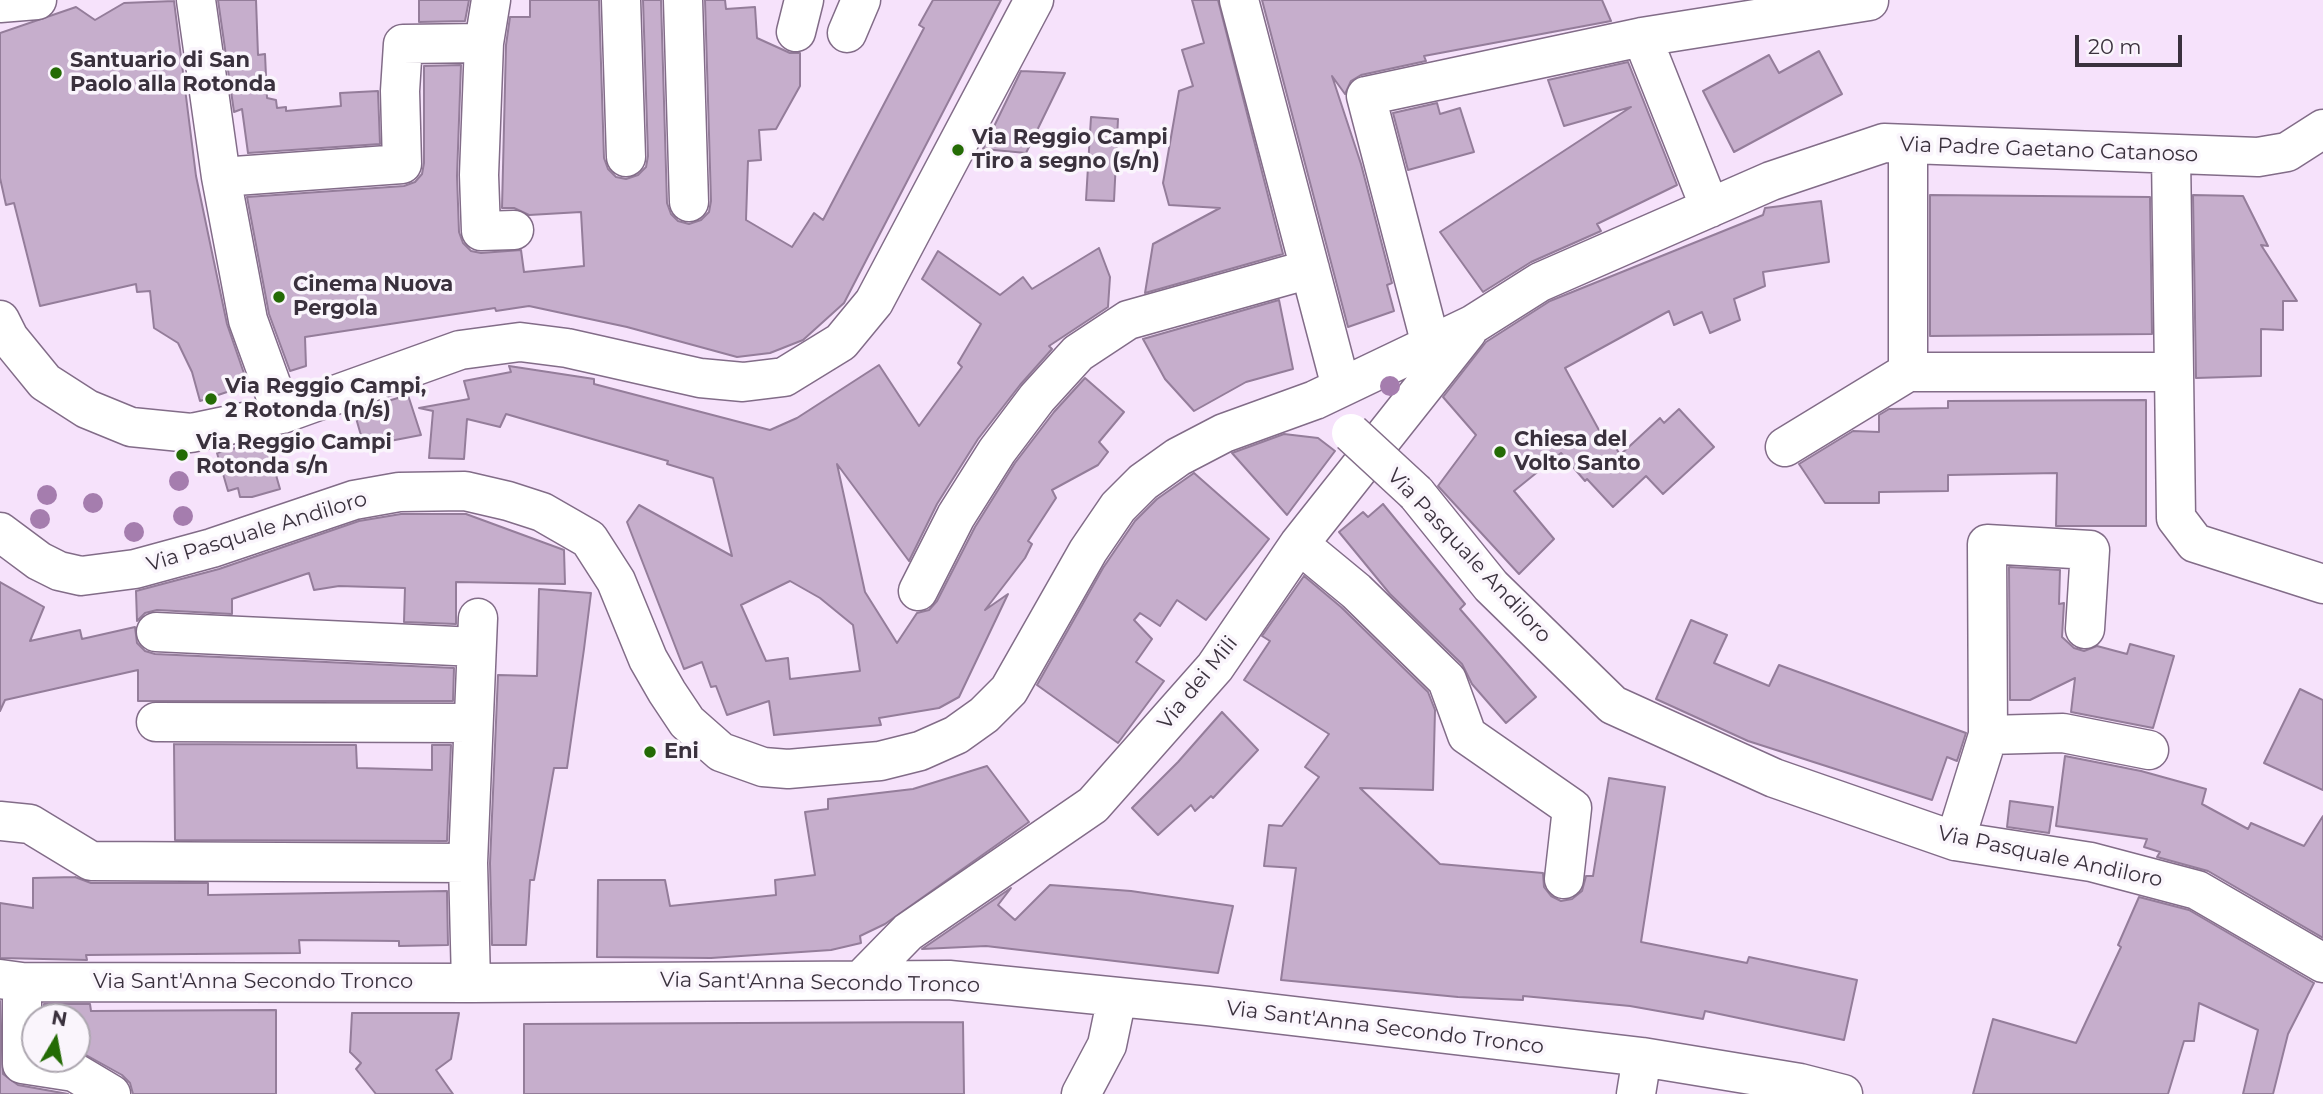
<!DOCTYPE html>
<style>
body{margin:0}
#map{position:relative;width:2323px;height:1094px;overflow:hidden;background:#f6e2fb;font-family:Montserrat,sans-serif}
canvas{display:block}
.north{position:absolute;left:21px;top:1003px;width:70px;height:70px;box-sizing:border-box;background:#faf5fc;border:2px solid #ada7b0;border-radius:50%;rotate:10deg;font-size:19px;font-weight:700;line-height:28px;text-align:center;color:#3a313d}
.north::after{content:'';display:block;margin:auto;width:24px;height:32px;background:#246b05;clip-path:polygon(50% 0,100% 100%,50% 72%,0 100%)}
.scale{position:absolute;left:2075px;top:35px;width:107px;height:32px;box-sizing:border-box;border:4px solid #3a313d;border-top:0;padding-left:9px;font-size:21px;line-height:24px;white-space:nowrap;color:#3a313d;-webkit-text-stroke:5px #faf5fc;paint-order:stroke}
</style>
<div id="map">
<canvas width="2323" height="1094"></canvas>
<div class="north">N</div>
<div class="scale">20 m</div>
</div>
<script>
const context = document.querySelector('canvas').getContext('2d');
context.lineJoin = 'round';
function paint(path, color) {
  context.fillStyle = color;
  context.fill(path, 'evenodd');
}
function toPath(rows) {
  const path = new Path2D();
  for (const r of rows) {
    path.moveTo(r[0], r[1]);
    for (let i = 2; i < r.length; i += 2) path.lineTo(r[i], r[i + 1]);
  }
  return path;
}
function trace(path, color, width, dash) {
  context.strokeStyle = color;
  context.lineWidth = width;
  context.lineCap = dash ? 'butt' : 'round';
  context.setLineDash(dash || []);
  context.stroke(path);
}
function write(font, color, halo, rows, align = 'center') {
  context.font = font + ' Montserrat,sans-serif';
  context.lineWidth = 7;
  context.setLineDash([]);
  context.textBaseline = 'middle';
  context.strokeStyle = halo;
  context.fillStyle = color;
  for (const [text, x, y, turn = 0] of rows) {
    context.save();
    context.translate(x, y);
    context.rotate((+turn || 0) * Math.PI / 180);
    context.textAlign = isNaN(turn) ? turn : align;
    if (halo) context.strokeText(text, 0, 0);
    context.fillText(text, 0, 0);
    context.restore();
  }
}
const building = toPath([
 [218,0,256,0,258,55,265,54,267,98,276,100,277,108,286,107,286,111,341,106,340,93,378,91,380,144,248,153,242,109,234,112,218,0],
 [419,0,469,0,465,21,419,22,419,0],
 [530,0,599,0,604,158,608,169,616,177,626,179,638,175,646,167,648,156,643,0,661,0,667,203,671,214,678,221,689,224,701,220,709,212,711,201,705,0,725,0,726,9,755,7,757,38,790,53,800,53,800,86,776,129,759,130,761,160,748,161,746,220,792,247,814,213,823,220,924,28,919,25,933,0,1001,0,844,303,803,340,770,353,737,357,627,327,529,306,496,311,495,308,305,337,306,366,290,371,269,314,247,197,404,186,415,182,422,174,424,163,424,66,461,65,457,176,459,232,463,243,471,251,481,253,521,250,524,272,584,266,581,212,529,215,514,208,502,208,506,45,510,17,530,17,530,0],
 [1192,0,1218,0,1283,254,1145,293,1153,244,1220,208,1169,205,1163,183,1179,91,1193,86,1182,50,1204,43,1192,0],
 [1262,0,1602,0,1611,21,1424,56,1426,61,1361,75,1351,81,1345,94,1332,76,1361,164,1392,283,1387,285,1394,311,1348,327,1262,0],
 [174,1,196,176,227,324,248,385,200,401,192,372,178,343,154,328,150,291,137,292,136,284,40,306,14,203,6,205,0,178,0,33,76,7,95,20,124,3,174,1],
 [1819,51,1842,94,1734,152,1703,91,1769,55,1779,73,1819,51],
 [1628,62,1677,185,1597,224,1601,231,1531,262,1483,292,1440,232,1631,107,1564,126,1548,80,1628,62],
 [1021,71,1065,73,1026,153,983,149,1021,71],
 [1437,103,1440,114,1460,108,1474,152,1408,170,1393,113,1437,103],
 [1091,117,1118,119,1114,201,1086,200,1091,117],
 [1930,195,2150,197,2152,334,1930,336,1930,195],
 [2193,195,2243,196,2268,246,2261,245,2297,301,2283,301,2283,330,2261,329,2261,376,2196,378,2193,195],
 [1821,201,1829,262,1763,272,1765,286,1734,299,1740,320,1710,333,1702,312,1674,325,1669,311,1565,368,1600,432,1606,430,1620,455,1660,418,1664,423,1679,409,1714,447,1663,494,1646,476,1613,507,1587,479,1585,481,1561,453,1514,491,1554,539,1519,574,1438,486,1476,435,1443,397,1486,342,1550,301,1763,215,1765,208,1821,201],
 [1099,248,1110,277,1108,307,1049,346,1052,349,1020,385,978,439,937,504,909,561,837,464,865,592,897,643,917,613,929,610,937,601,975,527,1015,463,1054,412,1085,378,1124,412,1099,442,1108,452,1098,465,1052,490,1056,498,1028,541,1032,544,1025,558,985,610,1008,594,959,697,939,708,879,718,881,725,774,735,769,701,727,715,716,686,711,687,702,662,684,669,627,522,639,505,732,556,713,478,667,464,668,461,506,414,500,427,467,419,464,459,429,458,433,411,419,408,469,399,464,381,511,372,509,366,594,379,594,384,770,430,797,418,879,365,919,426,962,367,958,363,981,324,922,279,938,251,1000,295,1023,277,1032,289,1099,248],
 [790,581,820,598,853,625,860,671,790,679,788,658,766,661,741,605,790,581],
 [1279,300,1293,369,1246,382,1194,411,1165,379,1143,339,1279,300],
 [408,395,421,435,364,446,354,411,408,395],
 [2146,400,2146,526,2056,526,2057,473,1948,475,1948,491,1879,492,1879,503,1825,503,1799,464,1853,431,1879,432,1879,415,1889,409,1948,408,1948,401,2146,400],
 [1284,434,1318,438,1335,451,1287,515,1232,453,1284,434],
 [266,440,280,489,252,497,240,497,238,488,228,491,217,453,266,440],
 [1194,473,1269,539,1206,620,1177,600,1160,626,1140,613,1134,620,1152,639,1136,662,1164,681,1118,743,1037,685,1103,568,1135,521,1157,499,1194,473],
 [1383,504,1465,604,1460,609,1536,697,1506,723,1472,684,1462,664,1390,594,1339,532,1363,512,1368,517,1383,504],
 [401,514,466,514,564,550,565,584,456,582,456,624,404,622,405,588,339,586,314,590,309,573,232,599,232,614,157,610,145,613,137,621,136,591,219,569,359,521,401,514],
 [2009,567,2060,570,2059,604,2064,603,2062,637,2074,648,2084,651,2097,646,2127,654,2130,644,2174,656,2153,728,2071,712,2075,678,2030,700,2010,700,2009,567],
 [1304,576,1341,607,1428,692,1435,710,1433,790,1360,788,1440,864,1543,873,1544,887,1551,896,1561,901,1572,899,1582,891,1586,876,1593,876,1609,778,1665,787,1641,942,1747,963,1749,957,1857,980,1844,1040,1705,1011,1703,1019,1630,1006,1523,996,1523,1000,1458,997,1281,980,1296,868,1264,866,1269,825,1282,826,1319,777,1305,767,1329,734,1244,680,1270,641,1262,636,1304,576],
 [0,582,44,607,30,641,80,630,82,639,135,627,137,643,145,651,155,654,454,668,453,701,138,701,138,670,5,700,0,711,0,582],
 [539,589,591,593,584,649,567,768,554,768,534,880,530,880,526,945,492,945,490,863,498,675,537,676,539,589],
 [1691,620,1727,635,1714,663,1769,686,1779,665,1966,733,1957,761,1947,757,1932,800,1748,741,1656,699,1691,620],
 [2300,689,2323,700,2323,790,2264,763,2300,689],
 [1222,712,1258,750,1213,798,1211,796,1195,811,1191,805,1158,835,1132,808,1178,762,1222,712],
 [174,744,356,745,357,768,432,770,432,745,451,745,447,841,175,840,174,744],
 [2065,756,2141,771,2206,789,2202,804,2248,829,2251,823,2304,846,2323,816,2323,938,2208,871,2157,857,2160,852,2144,847,2147,839,2056,826,2065,756],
 [987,766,1029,822,885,924,860,936,861,943,831,950,711,958,597,957,598,880,665,880,670,906,776,895,775,880,815,875,805,812,828,809,828,799,913,789,987,766],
 [2010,801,2053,807,2049,833,2007,827,2010,801],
 [75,877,91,883,208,883,208,895,447,891,448,945,399,946,399,941,299,940,300,953,86,955,87,960,0,958,0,903,33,908,33,878,75,877],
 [1050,885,1131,891,1233,906,1218,973,986,946,922,949,1011,888,998,905,1015,920,1050,885],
 [2139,897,2189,910,2314,983,2288,1034,2273,1094,2243,1094,2258,1030,2199,1003,2194,1041,2184,1041,2168,1094,1973,1094,1993,1019,2076,1043,2121,947,2118,945,2139,897],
 [0,1001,3,1074,18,1085,68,1094,0,1094,0,1001],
 [44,1004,90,1004,91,1011,276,1010,276,1094,133,1094,130,1083,122,1075,77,1050,77,1017,44,1017,44,1004],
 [352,1013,459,1013,451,1059,436,1070,453,1094,376,1094,356,1069,361,1063,350,1052,352,1013],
 [963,1022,964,1094,524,1094,524,1024,963,1022]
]);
paint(building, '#c6aecc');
trace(building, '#947d9a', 2);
const minor = toPath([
 [196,0,221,177,402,164,400,91,403,44,484,43],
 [491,0,484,43,479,175,481,231,514,230],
 [621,0,626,157],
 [683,0,689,202],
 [1239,0,1341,387],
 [0,3,37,0],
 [796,32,804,0],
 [847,33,861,0],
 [1642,37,1710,208],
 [1908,144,1908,372],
 [2171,154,2176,518,2195,543,2323,584],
 [221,177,248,320,282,414],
 [0,320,9,338,45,382,87,409,131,427,191,433,282,414,460,350,520,342,567,348,700,378,743,382,784,377,841,342,874,302,1034,0],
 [1431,345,1366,96,1642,37,1869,1],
 [1785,447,1908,372,2174,372],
 [1416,493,1491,586,1613,705,1774,778,1955,841,2091,862,2197,890,2323,963],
 [0,532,39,561,59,571,81,576,135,569,212,548,354,500,399,492,465,491,508,501,542,512,589,539,616,581,648,659,667,692,687,722,721,752,763,767,788,769,880,761,920,751,956,735,984,715,1009,690,1088,551,1118,507,1143,482,1178,457,1224,433,1315,400,1472,325,1540,282,1771,181,1884,143,2258,157,2287,152,2323,129],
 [1299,544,1356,591,1447,680,1467,735,1572,808,1564,879],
 [918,591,956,516,997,451,1037,398,1078,353,1128,320,1310,269],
 [156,632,476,647],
 [156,722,473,723],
 [1988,735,2063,733,2149,750],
 [0,821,30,824,91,861,468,863],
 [1955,841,1988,735,1987,544,2090,550,2085,629],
 [0,979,22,982,471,983,949,980,1208,1006,1642,1057,1800,1083,1843,1094],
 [862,979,908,932,1093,805,1215,667,1299,544,1467,332],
 [22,982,22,1064,74,1072,111,1094],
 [471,983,468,863,478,618],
 [1081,1094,1107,1045,1117,997],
 [1636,1094,1642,1057]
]);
trace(minor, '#826c88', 41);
trace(minor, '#fff', 38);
const minorBridge = toPath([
 [1351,433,1416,493]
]);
trace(minorBridge, '#826c88', 41, []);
trace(minorBridge, '#fff', 38);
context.fillStyle = '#a57dae';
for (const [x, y] of [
 [1390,386],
 [179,481],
 [47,495],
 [93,503],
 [183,516],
 [40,519],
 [134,532]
]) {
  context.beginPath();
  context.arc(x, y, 10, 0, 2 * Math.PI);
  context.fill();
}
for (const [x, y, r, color] of [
 [56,73,7,"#246b05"],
 [958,150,7,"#246b05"],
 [279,297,7,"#246b05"],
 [211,399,7,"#246b05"],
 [1500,452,7,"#246b05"],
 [182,455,7,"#246b05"],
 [650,752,7,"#246b05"]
]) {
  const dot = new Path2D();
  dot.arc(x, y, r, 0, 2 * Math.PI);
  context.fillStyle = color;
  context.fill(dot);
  trace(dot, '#faf5fc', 2.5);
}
write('bold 21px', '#3a313d', '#faf5fc', [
 ["Santuario di San",70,61],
 ["Paolo alla Rotonda",70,85],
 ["Via Reggio Campi",972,138],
 ["Tiro a segno (s/n)",972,162],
 ["Cinema Nuova",293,285],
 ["Pergola",293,309],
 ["Via Reggio Campi,",225,387],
 ["2 Rotonda (n/s)",225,411],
 ["Chiesa del",1514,440],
 ["Volto Santo",1514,464],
 ["Via Reggio Campi",196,443],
 ["Rotonda s/n",196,467],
 ["Eni",664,752]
], 'left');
write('21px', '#3a313d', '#faf5fc', [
 ["Via Padre Gaetano Catanoso",2049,150,2],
 ["Via Pasquale Andiloro",257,532,-17],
 ["Via Pasquale Andiloro",1469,556,47],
 ["Via dei Mili",1198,683,-51],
 ["Via Pasquale Andiloro",2050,857,12],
 ["Via Sant'Anna Secondo Tronco",253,982],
 ["Via Sant'Anna Secondo Tronco",820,983,1],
 ["Via Sant'Anna Secondo Tronco",1385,1028,7]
]);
</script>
